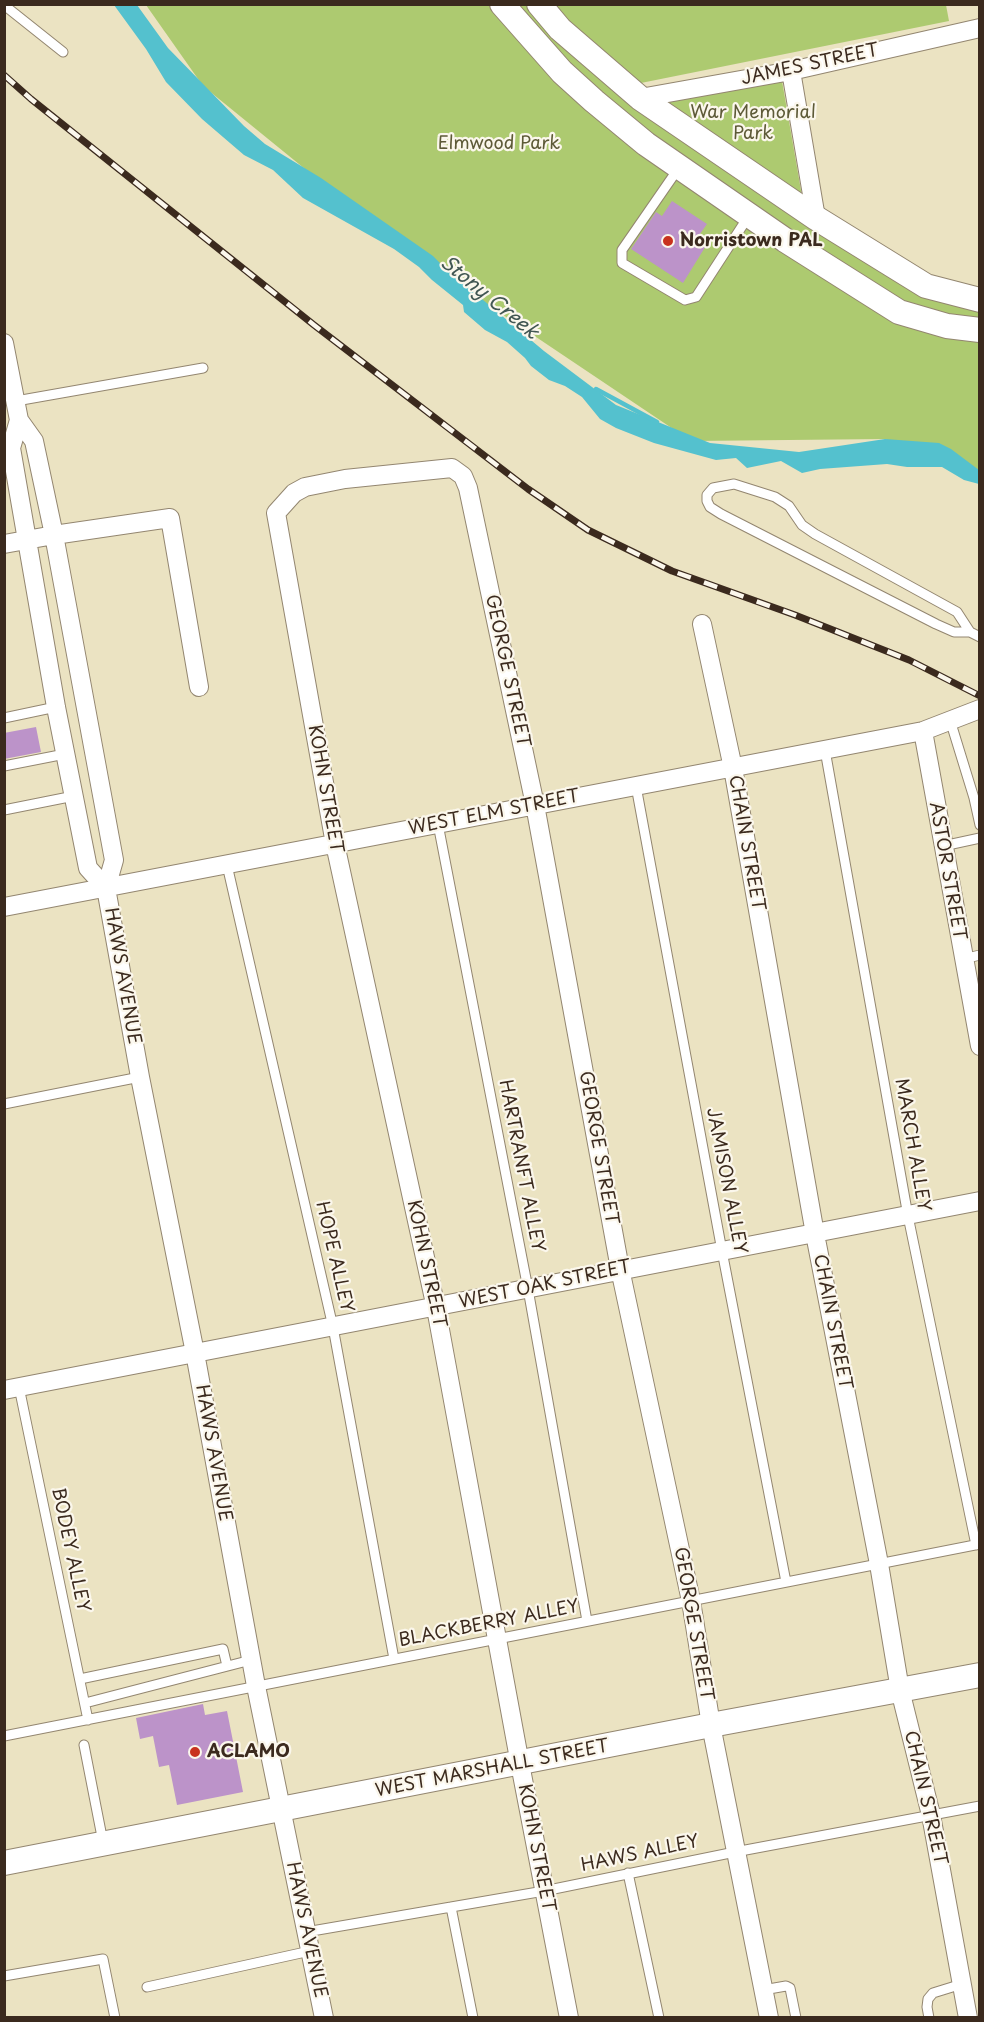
<!DOCTYPE html>
<style>
body{margin:0}
#map{position:relative;width:984px;height:2022px;overflow:hidden;background:#ebe3c2;font-family:"Playpen Sans",sans-serif}
canvas{display:block}
.frame{position:absolute;inset:0;border:6px solid #3b2a1e;pointer-events:none}
</style>
<div id="map">
<canvas width="984" height="2022"></canvas>
<div class="frame"></div>
</div>
<script>
const context = document.querySelector('canvas').getContext('2d');
context.lineJoin = 'round';
function paint(path, color) {
  context.fillStyle = color;
  context.fill(path, 'evenodd');
}
function toPath(rows) {
  const path = new Path2D();
  for (const r of rows) {
    path.moveTo(r[0], r[1]);
    for (let i = 2; i < r.length; i += 2) path.lineTo(r[i], r[i + 1]);
  }
  return path;
}
function trace(path, color, width, dash) {
  context.strokeStyle = color;
  context.lineWidth = width;
  context.lineCap = dash ? 'butt' : 'round';
  context.setLineDash(dash || []);
  context.stroke(path);
}
function write(font, color, halo, rows, align = 'center') {
  context.font = font + ' "Playpen Sans",sans-serif';
  context.lineWidth = 4.5;
  context.setLineDash([]);
  context.textBaseline = 'middle';
  context.strokeStyle = halo;
  context.fillStyle = color;
  for (const [text, x, y, turn = 0] of rows) {
    context.save();
    context.translate(x, y);
    context.rotate((+turn || 0) * Math.PI / 180);
    context.textAlign = isNaN(turn) ? turn : align;
    if (halo) context.strokeText(text, 0, 0);
    context.fillText(text, 0, 0);
    context.restore();
  }
}
paint(toPath([
 [146,5,946,5,949,21,626,86,829,226,979,300,979,478,885,439,691,441,396,243,203,86],
 [782,81,803,202,656,102]
]), '#adca70');
paint(toPath([
 [114,5,137,5,168,48,244,126,265,144,321,178,433,256,446,269,544,351,616,405,710,443,799,452,885,439,939,443,951,449,979,470,979,484,964,480,942,467,907,467,887,464,820,469,802,473,781,461,747,468,736,458,716,460,654,443,616,428,600,419,582,397,565,386,549,380,531,366,525,358,507,342,485,330,464,312,463,305,432,280,419,267,394,249,303,198,273,170,244,155,202,119,166,82,146,49]
]), '#54c1ce');
trace(toPath([
 [596,389,657,422]
]), '#54c1ce', 4.5);
paint(toPath([
 [672,201,707,224,697,238,707,244,683,283,631,249,656,212,662,216],
 [36,727,41,752,4,759,4,733],
 [203,1704,205,1715,227,1711,243,1792,177,1805,169,1765,159,1767,153,1736,140,1739,136,1718]
]), '#bc93c9');
const lane = toPath([
 [9,9,63,52],
 [678,169,622,250,622,263,685,300,696,297,748,217],
 [16,401,203,368],
 [970,632,957,612,815,534,802,525,789,506,775,497,734,484,713,488,707,495,707,501,710,507,721,514,936,624,954,632,970,632,980,637],
 [4,718,56,707],
 [950,720,974,798,980,825],
 [825,750,908,1216,976,1545],
 [4,766,65,754],
 [636,786,722,1251,786,1582],
 [4,810,74,796],
 [438,824,528,1289,587,1621],
 [943,846,980,838],
 [227,865,333,1327,394,1659],
 [963,959,980,955],
 [4,1104,140,1077],
 [19,1387,88,1720],
 [80,1679,223,1649,227,1666],
 [85,1703,251,1660],
 [4,1736,980,1544],
 [84,1745,103,1842],
 [628,1873,659,2018],
 [451,1907,473,2018],
 [306,1932,544,1891,735,1852,980,1806],
 [4,1976,103,1959,115,2018],
 [147,1987,310,1951],
 [763,1990,786,1986,790,1988,796,2018],
 [929,2018,927,2007,928,1999,933,1993,962,1984]
]);
const street = toPath([
 [791,71,816,218],
 [640,98,791,71,980,28],
 [4,343,19,420,34,441,54,535,114,860,106,888,140,1077,195,1353,256,1686,324,2018],
 [19,420,11,448,56,707,88,868,106,888],
 [4,544,54,535,170,518,199,687],
 [702,624,733,768,815,1234,879,1564,900,1690,931,1815,968,2018],
 [923,731,980,1046],
 [4,907,923,731,980,709],
 [4,1390,980,1201],
 [569,2018,520,1764,436,1308,335,844,276,513,294,493,305,487,345,479,452,468,463,476,468,488,535,805,620,1269,691,1601,711,1725,769,2018]
]);
const secondary = toPath([
 [502,4,562,72,594,101,646,144,785,240,899,312,947,326,980,330],
 [539,4,560,29,640,98,816,218,926,286,980,300],
 [4,1863,711,1725,980,1675]
]);
trace(lane, '#938670', 11);
trace(street, '#938670', 20);
trace(secondary, '#938670', 26);
trace(lane, '#fff', 9);
trace(street, '#fff', 18);
trace(secondary, '#fff', 24);
const rail = toPath([
 [4,75,31,99,314,325,528,489,588,530,672,571,795,615,909,660,980,696]
]);
trace(rail, '#3b2a1e', 7);
trace(rail, '#fbf7ec', 4.5, [14]);
for (const [x, y, r, color] of [
 [668,241,6,"#c8321e"],
 [195,1752,6,"#c8321e"]
]) {
  const dot = new Path2D();
  dot.arc(x, y, r, 0, 2 * Math.PI);
  context.fillStyle = color;
  context.fill(dot);
  trace(dot, '#fbf7ec', 2);
}
write('18px', '#3b2a1e', '#fbf7ec', [
 ["JAMES STREET",810,65,-12],
 ["GEORGE STREET",507,671,78],
 ["KOHN STREET",325,789,80],
 ["WEST ELM STREET",494,813,-11],
 ["CHAIN STREET",746,843,80],
 ["ASTOR STREET",947,871,80],
 ["HAWS AVENUE",122,976,80],
 ["MARCH ALLEY",912,1145,80],
 ["GEORGE STREET",598,1148,80],
 ["HARTRANFT ALLEY",521,1166,79],
 ["JAMISON ALLEY",726,1181,79],
 ["HOPE ALLEY",334,1257,77],
 ["KOHN STREET",426,1264,78],
 ["WEST OAK STREET",545,1285,-12],
 ["CHAIN STREET",832,1322,79],
 ["HAWS AVENUE",213,1453,80],
 ["BODEY ALLEY",70,1550,78],
 ["BLACKBERRY ALLEY",489,1624,-11],
 ["GEORGE STREET",693,1624,80],
 ["WEST MARSHALL STREET",492,1769,-11],
 ["CHAIN STREET",925,1798,77],
 ["KOHN STREET",536,1848,79],
 ["HAWS ALLEY",640,1854,-12],
 ["HAWS AVENUE",306,1930,78]
]);
write('18px', '#5d5a37', '#fbf7ec', [
 ["War Memorial",753,113],
 ["Park",753,134],
 ["Elmwood Park",499,144]
]);
write('bold 18px', '#3b2a1e', '#fbf7ec', [
 ["Norristown PAL",680,241],
 ["ACLAMO",207,1752]
], 'left');
write('italic 20px', '#425753', '#fbf7ec', [
 ["Stony Creek",489,298,39]
]);
</script>
